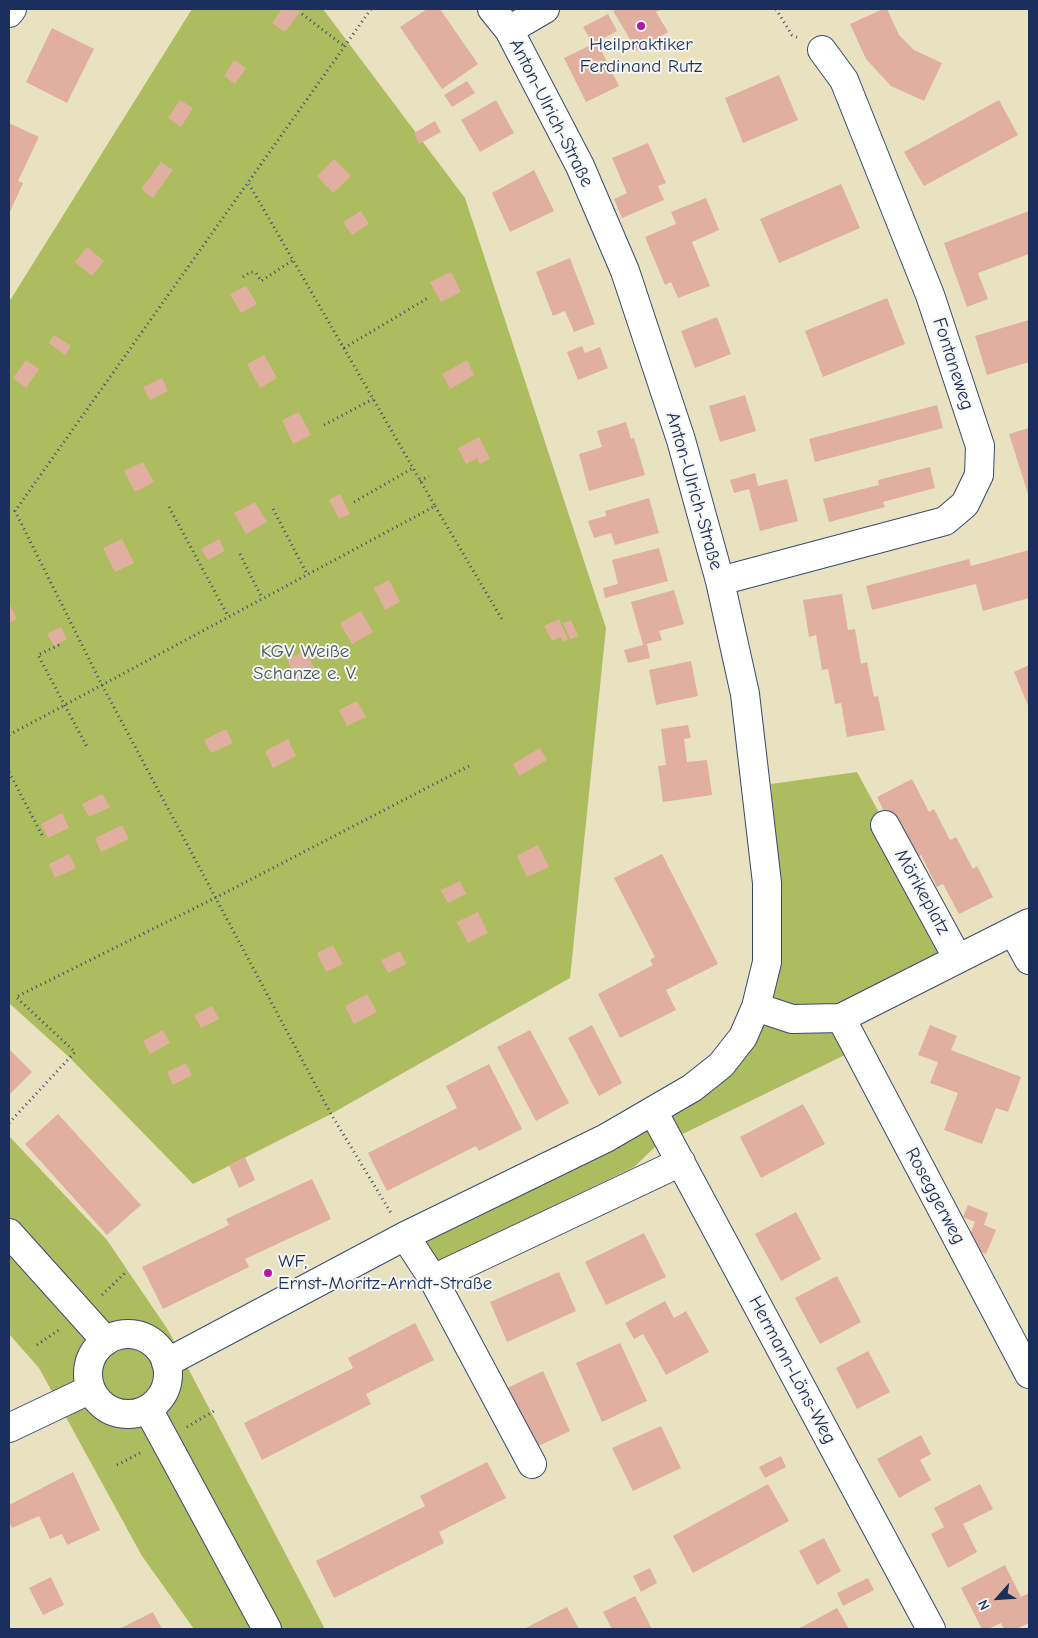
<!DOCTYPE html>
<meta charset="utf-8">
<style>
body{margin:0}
#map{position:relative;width:1038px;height:1638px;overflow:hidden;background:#e9e2c0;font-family:"Comic Neue",sans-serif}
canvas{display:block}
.frame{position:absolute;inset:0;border:10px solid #1b2f5e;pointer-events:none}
.north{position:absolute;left:973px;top:1573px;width:50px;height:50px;-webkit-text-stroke:4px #f6f6f2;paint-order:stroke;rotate:244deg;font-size:14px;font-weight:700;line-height:20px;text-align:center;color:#1b2f5e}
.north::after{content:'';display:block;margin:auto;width:18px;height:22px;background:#1b2f5e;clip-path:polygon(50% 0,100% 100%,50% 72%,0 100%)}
</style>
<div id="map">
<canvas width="1038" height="1638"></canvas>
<div class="frame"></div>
<div class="north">N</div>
</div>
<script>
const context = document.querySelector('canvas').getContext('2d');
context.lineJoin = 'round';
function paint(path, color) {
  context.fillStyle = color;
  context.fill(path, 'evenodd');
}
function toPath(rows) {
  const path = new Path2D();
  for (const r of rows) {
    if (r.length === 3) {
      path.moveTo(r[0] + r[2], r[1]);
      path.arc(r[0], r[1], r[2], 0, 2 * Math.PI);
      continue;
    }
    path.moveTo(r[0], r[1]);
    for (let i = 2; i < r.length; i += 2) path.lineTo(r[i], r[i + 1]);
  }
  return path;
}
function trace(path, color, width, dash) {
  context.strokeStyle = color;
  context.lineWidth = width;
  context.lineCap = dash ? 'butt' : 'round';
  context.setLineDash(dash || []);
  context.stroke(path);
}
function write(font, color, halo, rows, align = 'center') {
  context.font = font + ' "Comic Neue",sans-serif';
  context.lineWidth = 4;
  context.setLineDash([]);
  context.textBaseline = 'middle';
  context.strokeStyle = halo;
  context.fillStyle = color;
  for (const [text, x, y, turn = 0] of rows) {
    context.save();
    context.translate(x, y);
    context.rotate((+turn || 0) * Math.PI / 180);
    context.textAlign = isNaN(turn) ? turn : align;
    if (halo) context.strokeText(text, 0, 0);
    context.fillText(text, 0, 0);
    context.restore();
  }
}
paint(toPath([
 [192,9,323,9,465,198,606,628,570,978,331,1114,193,1184,70,1058,9,1003,9,302],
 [857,772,958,959,841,1018,857,1049,654,1148,634,1167,435,1263,424,1241,751,1049,770,1013,779,966,780,907,771,784],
 [9,1136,107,1240,168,1330,325,1629,194,1629,142,1556,39,1368,9,1334]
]), '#adbc5f');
paint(toPath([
 [282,9,301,11,285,32,272,23],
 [427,9,440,9,478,64,442,89,400,27],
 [617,9,663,9,656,12,668,32,637,51,613,11],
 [883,9,887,9,899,35,914,50,942,63,924,101,891,86,866,59,850,24],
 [608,14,617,31,597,42,619,86,586,102,564,58,593,44,583,27],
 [52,28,94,49,67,103,26,82],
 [234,60,246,68,235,84,224,76],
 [779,75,798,120,743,143,725,98],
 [467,81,475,93,452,107,444,95],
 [180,100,193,108,181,127,168,118],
 [496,100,514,133,480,152,461,120],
 [999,100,1018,135,924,186,904,152],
 [435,121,441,132,419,144,414,133],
 [9,123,39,137,18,181,23,183,9,214],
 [648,143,666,183,658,186,664,200,622,218,614,199,627,193,612,158],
 [334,159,351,176,333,193,317,176],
 [161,162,173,170,153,198,141,189],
 [534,170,554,211,510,232,492,193],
 [841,184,860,228,779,263,760,219],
 [706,198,719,230,692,242,710,286,678,298,671,282,665,285,645,237,676,224,671,212],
 [361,211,369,224,352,235,343,222],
 [1029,211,1029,254,978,273,988,299,967,307,944,243],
 [87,247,104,261,92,276,75,262],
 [570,258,595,324,574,332,565,311,553,316,536,272],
 [451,272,461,292,441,302,430,282],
 [246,286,257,304,241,313,230,294],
 [887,298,905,344,823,377,805,331],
 [717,317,731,354,695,368,681,331],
 [1029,320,1029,362,987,375,975,336],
 [54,335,71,346,65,355,49,343],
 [582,346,585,353,600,347,608,368,578,380,567,352],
 [264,355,277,378,260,388,247,364],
 [26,360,39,369,26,388,13,378],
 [467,360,474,375,450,389,442,374],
 [162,378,168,391,150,400,143,387],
 [745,395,756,431,720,442,709,406],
 [937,405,943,428,815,462,809,439],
 [299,412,311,435,293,444,282,420],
 [626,422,631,439,634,438,645,475,589,491,579,454,602,447,597,431],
 [1029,428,1029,497,1009,434],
 [479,437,490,459,480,464,477,458,466,464,458,448],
 [143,462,154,482,135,492,124,471],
 [930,467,935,488,883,502,885,507,829,522,823,499,879,485,878,480],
 [755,473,758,486,787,479,798,521,760,531,749,489,734,493,730,480],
 [340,494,350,514,339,519,329,500],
 [649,498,659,533,615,545,611,533,594,538,588,521,606,516,605,511],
 [255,502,267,522,246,534,234,513],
 [122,539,134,563,115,572,103,548],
 [219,539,225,551,208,560,201,549],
 [659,548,668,581,605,598,603,588,618,584,612,560],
 [1029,550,1029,598,983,611,976,584,872,610,866,586,969,559,971,566],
 [389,580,400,602,385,610,374,588],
 [674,590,684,624,659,631,662,640,647,644,650,658,628,663,624,650,643,645,631,602],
 [842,594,848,630,855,629,861,664,867,662,874,697,878,696,885,730,847,737,841,703,835,704,828,669,822,670,816,635,809,637,803,600],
 [9,603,17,619,9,623],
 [361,611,373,632,352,644,340,623],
 [559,619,568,639,563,642,561,637,552,641,544,626],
 [571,620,578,636,570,639,563,623],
 [61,627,67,639,54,646,47,634],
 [305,650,317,672,298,682,287,660],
 [691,661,698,696,656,705,649,670],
 [1029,665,1029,708,1014,672],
 [357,701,366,717,347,726,339,710],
 [688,725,691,738,684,739,687,762,707,760,712,795,663,802,658,766,666,765,661,729],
 [226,729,233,743,211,753,204,740],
 [288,739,296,756,273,768,265,751],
 [540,748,547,760,519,776,513,764],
 [912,779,929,812,934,809,950,840,956,837,973,869,977,866,993,897,959,914,943,884,937,887,921,855,916,858,893,830,877,797],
 [102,794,110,807,89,817,82,804],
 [62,813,69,828,48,838,41,824],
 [122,825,129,839,101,852,95,838],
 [538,845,549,867,527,877,517,856],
 [69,854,76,868,55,878,49,864],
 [662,854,718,964,666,990,676,1010,620,1038,598,994,653,965,650,960,655,957,614,878],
 [460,881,466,894,448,903,441,890],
 [478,912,488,933,468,943,457,922],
 [333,945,343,964,326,972,317,953],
 [400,951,406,964,388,973,381,960],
 [367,994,377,1012,354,1024,345,1006],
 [212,1006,219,1019,201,1028,194,1015],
 [592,1025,622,1083,599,1096,568,1038],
 [930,1025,957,1036,951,1050,1021,1077,1008,1112,996,1108,982,1144,944,1130,958,1093,930,1083,938,1062,918,1055],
 [163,1030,170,1043,150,1054,143,1041],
 [530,1030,569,1103,536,1121,497,1047],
 [9,1049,32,1072,9,1095],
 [186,1063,192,1075,173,1085,167,1072],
 [489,1064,522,1129,479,1151,476,1146,387,1191,368,1153,457,1108,446,1086],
 [803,1104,825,1144,761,1178,740,1137],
 [58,1114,141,1205,107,1235,25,1144],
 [245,1157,255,1180,239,1188,229,1165],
 [312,1179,331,1219,245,1259,249,1267,163,1309,142,1267,229,1225,226,1219],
 [968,1205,988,1213,984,1225,996,1230,986,1254,966,1245,975,1222,963,1217],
 [796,1212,821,1259,781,1281,755,1234],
 [644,1233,666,1277,606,1305,585,1262],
 [559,1272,576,1311,507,1342,490,1302],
 [837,1276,861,1322,820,1344,795,1298],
 [665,1301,674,1318,686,1311,709,1352,666,1375,643,1334,634,1339,625,1323],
 [415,1323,434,1360,366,1394,371,1404,262,1460,244,1423,353,1368,348,1358],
 [620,1343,647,1401,602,1422,576,1363],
 [868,1351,890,1392,857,1409,836,1368],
 [543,1371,570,1431,528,1451,501,1391],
 [661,1426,681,1468,633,1491,612,1448],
 [921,1435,931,1454,920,1460,931,1480,899,1498,877,1459],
 [781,1456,786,1467,765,1478,759,1467],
 [487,1462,506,1498,439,1532,444,1543,334,1598,316,1561,425,1506,420,1496],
 [73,1472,100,1530,67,1545,62,1534,50,1539,39,1516,12,1528,9,1521,9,1505],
 [768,1484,789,1521,693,1573,673,1536],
 [980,1484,993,1509,963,1524,977,1552,948,1568,931,1534,944,1527,934,1508],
 [824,1538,841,1571,817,1585,799,1551],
 [1005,1565,1021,1597,1029,1593,1029,1623,1016,1629,1004,1629,1001,1623,988,1629,982,1629,961,1588],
 [650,1568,657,1583,641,1592,633,1576],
 [51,1577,64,1605,43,1615,29,1588],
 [868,1578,874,1590,843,1606,837,1593],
 [635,1596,652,1629,612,1629,603,1612],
 [567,1607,579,1629,524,1629,545,1618],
 [837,1608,849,1629,798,1629,813,1621],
 [153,1612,162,1629,119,1629]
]), '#e1af9f');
const minor = toPath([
 [9,13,12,9],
 [509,30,545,9],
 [720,581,945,521,965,504,979,475,980,446,930,295,844,80,822,50],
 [885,825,958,959],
 [1013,931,1029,960],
 [756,1007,792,1019,841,1018,1029,923],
 [841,1018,1029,1374],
 [653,1111,931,1629],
 [9,1233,106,1341],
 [405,1236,433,1279,532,1464],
 [433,1279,681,1162],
 [128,1374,40],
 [166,1363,405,1236,606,1138,692,1088,721,1065,743,1037,756,1007,767,962,767,883,745,694,720,581,681,440,625,271,580,166,509,30,492,9],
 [148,1409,267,1629],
 [9,1428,91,1389]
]);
trace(minor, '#3a4a6d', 30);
trace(toPath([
 [371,9,15,511,101,683,331,1114,391,1213],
 [776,9,792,35,799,38],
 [302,14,344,46],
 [243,277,251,272,256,273,261,281,293,260],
 [344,348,428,298],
 [324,425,373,399],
 [420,481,429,476],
 [354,502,413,468],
 [435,506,503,621],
 [169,507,228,616],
 [273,509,307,574],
 [240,554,262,598],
 [59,645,38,655,87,747],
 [9,735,435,506,249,184],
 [9,772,43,837],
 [9,1123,75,1052,16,997,217,897,469,766],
 [102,1295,127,1271],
 [37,1345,60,1329],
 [187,1427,214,1411],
 [117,1465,140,1453]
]), '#3a4a6d', 3, [1, 4]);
trace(minor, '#fff', 28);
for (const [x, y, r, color] of [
 [641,26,5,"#b5179e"],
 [268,1273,5,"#b5179e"]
]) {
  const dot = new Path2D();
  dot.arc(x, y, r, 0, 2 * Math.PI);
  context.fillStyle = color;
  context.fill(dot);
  trace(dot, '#f6f6f2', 2);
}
write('19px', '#1b2f5e', '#f6f6f2', [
 ["Heilpraktiker",641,45],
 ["Ferdinand Rutz",641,67],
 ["WF,",278,1262,"left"],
 ["Ernst-Moritz-Arndt-Straße",278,1284,"left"]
]);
write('19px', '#1b2f5e', '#f6f6f2', [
 ["Anton-Ulrich-Straße",551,113,63],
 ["Fontaneweg",953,364,72],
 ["Anton-Ulrich-Straße",694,491,74],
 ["Mörikeplatz",922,892,61],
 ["Roseggerweg",935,1196,62],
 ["Hermann-Löns-Weg",792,1370,62]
]);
write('19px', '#47595e', '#f6f6f2', [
 ["KGV Weiße",305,652],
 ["Schanze e. V.",305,674]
]);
</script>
